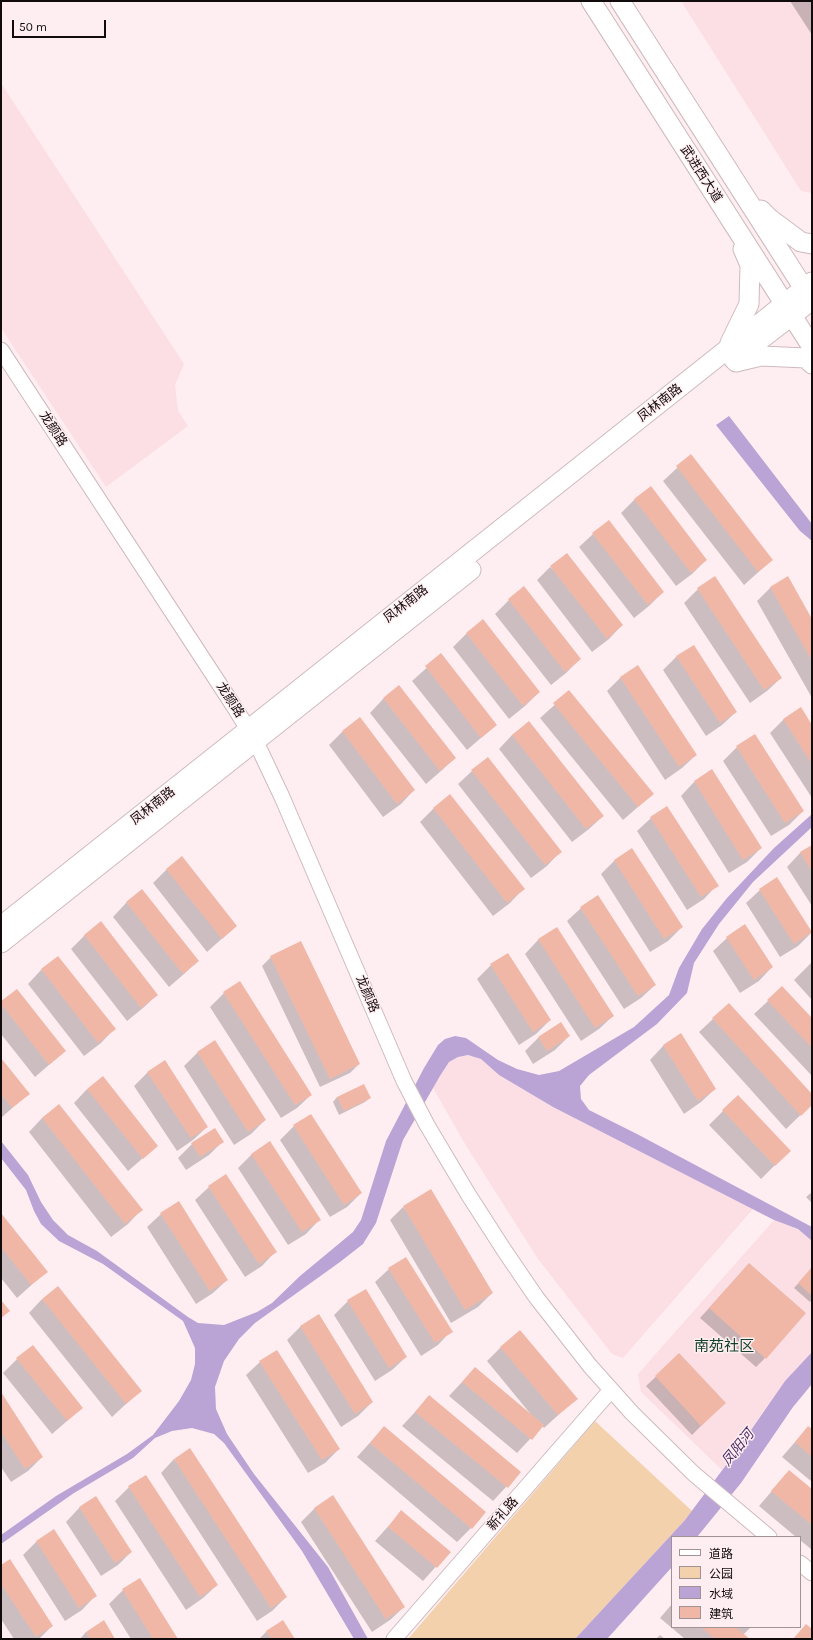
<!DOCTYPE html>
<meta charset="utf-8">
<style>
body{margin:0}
#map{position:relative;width:813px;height:1640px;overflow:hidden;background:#ffeef1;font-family:Karla,"Noto Sans SC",sans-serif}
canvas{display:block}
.frame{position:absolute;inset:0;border:2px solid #110b0c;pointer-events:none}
.legend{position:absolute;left:671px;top:1536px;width:130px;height:92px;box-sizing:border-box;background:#ffeef1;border:1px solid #a09395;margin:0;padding:5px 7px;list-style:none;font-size:12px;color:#110b0c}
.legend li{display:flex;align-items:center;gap:8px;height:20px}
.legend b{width:20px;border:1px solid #a09395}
.scale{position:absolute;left:12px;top:20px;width:94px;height:18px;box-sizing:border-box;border:2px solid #110b0c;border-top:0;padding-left:5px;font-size:12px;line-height:14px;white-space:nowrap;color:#110b0c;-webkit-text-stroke:3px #ffeef1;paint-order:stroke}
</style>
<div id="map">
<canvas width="813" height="1640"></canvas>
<div class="frame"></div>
<ul class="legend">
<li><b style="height:5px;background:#fff"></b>道路</li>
<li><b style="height:11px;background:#f4d1ad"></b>公园</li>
<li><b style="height:11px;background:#baa4d5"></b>水域</li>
<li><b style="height:11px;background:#f1b7a6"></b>建筑</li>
</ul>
<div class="scale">50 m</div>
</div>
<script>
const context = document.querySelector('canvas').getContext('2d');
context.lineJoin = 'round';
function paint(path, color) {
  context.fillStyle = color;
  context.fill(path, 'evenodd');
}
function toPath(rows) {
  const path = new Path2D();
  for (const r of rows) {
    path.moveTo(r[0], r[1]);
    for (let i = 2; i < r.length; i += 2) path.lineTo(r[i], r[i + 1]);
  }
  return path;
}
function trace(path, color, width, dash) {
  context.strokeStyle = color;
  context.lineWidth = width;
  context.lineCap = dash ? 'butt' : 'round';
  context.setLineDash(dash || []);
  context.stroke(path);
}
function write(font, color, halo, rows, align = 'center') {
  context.font = font + ' Karla,"Noto Sans SC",sans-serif';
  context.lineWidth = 3;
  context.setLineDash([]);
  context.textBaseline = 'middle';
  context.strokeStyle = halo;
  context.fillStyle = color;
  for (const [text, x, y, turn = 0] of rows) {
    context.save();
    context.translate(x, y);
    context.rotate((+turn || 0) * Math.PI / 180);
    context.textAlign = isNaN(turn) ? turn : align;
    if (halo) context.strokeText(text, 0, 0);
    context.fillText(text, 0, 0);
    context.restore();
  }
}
paint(toPath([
 [681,1,812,1,812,193,801,191],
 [1,83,184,364,175,385,178,411,188,426,106,487,1,328],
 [468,1055,481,1059,499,1075,553,1107,753,1209,623,1358,612,1354,538,1259,465,1144,433,1088,449,1062,457,1057],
 [774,1220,798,1229,812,1241,812,1352,785,1381,722,1470,641,1392,638,1374]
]), '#fcdfe4');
paint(toPath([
 [595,1421,692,1511,685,1520,575,1639,408,1639]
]), '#f4d1ad');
paint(toPath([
 [729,416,812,524,812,541,800,531,716,425],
 [812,814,812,827,753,882,719,924,694,963,687,993,657,1024,589,1075,580,1086,581,1099,589,1110,637,1134,812,1227,812,1241,798,1229,774,1220,553,1107,499,1075,481,1059,468,1055,458,1057,449,1062,440,1076,403,1140,376,1223,363,1244,340,1262,255,1323,239,1339,224,1361,215,1387,216,1409,227,1434,254,1474,328,1567,368,1639,354,1639,302,1551,224,1443,214,1434,192,1428,172,1431,155,1438,133,1458,74,1493,1,1544,1,1535,56,1496,127,1454,153,1435,179,1401,191,1380,195,1364,195,1348,183,1321,103,1264,59,1241,41,1224,34,1211,26,1190,1,1158,1,1141,28,1175,41,1202,53,1220,68,1235,97,1251,188,1317,198,1323,224,1325,257,1312,272,1303,300,1276,353,1232,361,1220,386,1141,424,1068,438,1045,445,1039,455,1036,466,1038,498,1060,517,1069,539,1075,559,1071,634,1027,669,995,679,968,702,929,727,898,774,848],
 [812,1352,812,1384,793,1407,741,1483,697,1537,672,1537,672,1567,607,1639,575,1639,685,1520,735,1453,785,1381]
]), '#baa4d5');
paint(toPath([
 [790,1,812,1,812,35],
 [690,456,772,560,744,585,663,481],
 [635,499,706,560,692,574,676,586,621,513],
 [593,534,663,592,649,606,634,618,579,547],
 [550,567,622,625,609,639,592,652,537,580],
 [715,578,781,678,767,691,750,703,684,603,698,589],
 [771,587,812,621,812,698,757,601],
 [524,588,580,659,566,673,551,685,495,614,509,600],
 [467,633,539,692,525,706,509,719,453,647],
 [693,646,736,712,722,725,706,736,663,670,676,657],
 [441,655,496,725,467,750,412,681],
 [637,666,696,755,682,768,665,780,607,691,620,678],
 [399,687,455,758,441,771,426,784,370,713,383,699],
 [569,692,653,794,623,820,540,718],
 [800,709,812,727,812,798,770,733,783,720],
 [360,718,414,790,401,804,383,817,329,745,342,732],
 [529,722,603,816,589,829,572,842,499,749,512,735],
 [737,747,803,811,789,825,771,836,723,761],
 [472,771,560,852,547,866,531,878,458,784],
 [712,771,761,848,747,862,729,873,681,796,694,782],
 [434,808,523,889,510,903,493,916,420,822],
 [651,818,717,885,704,899,687,910,637,831],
 [812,846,812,906,787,867,800,853],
 [632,850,682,927,668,941,650,952,601,874,614,861],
 [167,869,236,926,207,952,153,883],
 [777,879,811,933,798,946,780,957,746,903,760,890],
 [142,890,198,961,184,974,169,987,113,917,126,903],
 [581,908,655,985,641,998,624,1009,567,921],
 [556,928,613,1016,599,1029,581,1041,525,954,538,940],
 [85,935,157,995,143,1008,127,1021,71,949],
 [727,938,772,967,759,981,740,993,713,951],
 [58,957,114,1029,101,1043,84,1056,28,984,41,970],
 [271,957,359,1064,350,1073,320,1087,262,966],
 [812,962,812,1000,794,980],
 [491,965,550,1020,536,1034,519,1045,477,979],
 [224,993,311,1095,297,1108,281,1118,210,1007],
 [768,1001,812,1019,812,1076,754,1014],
 [1,1002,65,1051,35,1077,1,1034],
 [729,1004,812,1096,812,1104,786,1129,699,1032],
 [561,1023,569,1036,555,1050,533,1064,525,1051,538,1038],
 [680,1035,715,1089,701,1102,684,1114,650,1060,663,1046],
 [214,1042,265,1120,251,1134,234,1145,184,1066,197,1053],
 [1,1059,28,1094,1,1118],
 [148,1072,207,1127,193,1140,177,1151,134,1086],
 [87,1089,157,1146,128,1171,74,1103],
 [738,1096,776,1164,761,1179,709,1125],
 [337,1097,370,1098,365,1102,339,1115,333,1102],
 [59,1105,141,1210,128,1224,111,1237,29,1132,42,1118],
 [294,1126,361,1193,347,1207,330,1217,280,1140],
 [214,1129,222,1142,209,1155,186,1170,178,1158,192,1144],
 [252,1154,319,1220,306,1234,288,1245,238,1168],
 [209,1187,275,1252,262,1266,245,1277,195,1200],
 [812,1192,812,1203,806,1197],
 [403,1207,492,1293,478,1307,451,1323,390,1220],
 [161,1214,227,1280,213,1293,196,1304,147,1227],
 [1,1215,46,1272,17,1298,1,1278],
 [749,1264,765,1358,756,1367,700,1318],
 [389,1269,451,1331,438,1345,421,1356,375,1282],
 [812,1269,812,1300,810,1302,794,1288],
 [42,1299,140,1391,112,1417,29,1313],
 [348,1301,406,1357,392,1370,375,1381,334,1315],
 [301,1326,372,1402,358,1416,341,1427,287,1340],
 [501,1347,576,1399,544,1428,542,1426,517,1453,449,1396,475,1368,533,1417,487,1361],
 [679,1355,715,1412,692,1435,646,1386],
 [17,1359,82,1408,52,1434,3,1373],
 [260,1362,339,1449,325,1463,308,1473,246,1375],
 [1,1394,42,1457,28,1471,11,1482,1,1467],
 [429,1397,520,1472,493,1501,402,1426],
 [384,1427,471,1528,457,1542,357,1457],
 [808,1427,812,1430,812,1482,782,1457],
 [174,1459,286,1597,272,1611,257,1621,161,1473],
 [789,1471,812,1490,812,1550,800,1540,800,1537,796,1537,759,1506],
 [129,1487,217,1585,203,1598,186,1610,115,1501],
 [96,1497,131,1552,118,1565,101,1576,66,1522,79,1508],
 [315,1508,404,1607,390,1620,372,1632,301,1522],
 [401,1512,449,1552,423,1581,375,1541],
 [53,1531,95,1596,82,1610,65,1621,23,1555,36,1542],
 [1,1566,52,1626,39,1639,14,1639,1,1619],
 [123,1590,177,1639,131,1639,109,1604],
 [672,1604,672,1627,751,1627,743,1635,747,1639,685,1639,660,1618],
 [283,1621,294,1639,259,1639,266,1632],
 [86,1632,114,1639,80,1639],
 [660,1635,665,1639,656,1639]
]), '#0003');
paint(toPath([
 [691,454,773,560,758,572,676,466],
 [651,486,707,560,691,573,634,499],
 [609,520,664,592,648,605,592,533],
 [567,553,623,625,607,639,550,566],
 [715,576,782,678,764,690,697,588],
 [788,576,812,619,812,661,770,587],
 [524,586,581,659,565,672,508,599],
 [483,619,540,692,523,706,466,633],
 [694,645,737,712,720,723,676,656],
 [441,653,497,725,481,738,425,666],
 [638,665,697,755,679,767,620,677],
 [399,685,456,758,440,771,383,698],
 [569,690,654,794,638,807,553,703],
 [801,707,812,725,812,764,783,719],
 [360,717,415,790,397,804,342,731],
 [529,721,604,816,586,829,512,735],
 [755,734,804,811,785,823,736,746],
 [488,757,562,852,545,865,471,770],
 [712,769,762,848,743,860,694,781],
 [450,794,525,889,507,903,433,808],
 [667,806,719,886,701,897,650,817],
 [812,845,812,872,800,852],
 [632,848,683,927,664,939,614,860],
 [182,856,237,926,222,939,166,869],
 [777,877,812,932,794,944,759,889],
 [142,889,199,961,183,974,126,902],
 [598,895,656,985,638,996,580,907],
 [101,921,158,995,141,1008,84,935],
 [745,924,773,967,754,980,726,937],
 [557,927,614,1016,595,1028,538,939],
 [301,941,360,1064,330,1079,270,956],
 [508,953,551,1020,533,1032,490,964],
 [58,956,116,1029,98,1043,41,969],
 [240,981,312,1095,295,1105,223,992],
 [782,986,812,1018,812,1048,767,1000],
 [17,989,66,1051,49,1065,1,1004,1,1001],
 [729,1003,812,1094,812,1105,801,1116,712,1018],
 [561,1022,570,1036,547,1051,538,1037],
 [681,1033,716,1089,698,1101,663,1045],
 [215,1040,266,1120,248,1132,197,1052],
 [1,1058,30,1094,12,1108,1,1094],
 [165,1060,208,1127,191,1138,147,1072],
 [103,1076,158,1146,143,1159,87,1089],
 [364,1084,371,1098,344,1111,337,1097],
 [738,1095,791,1151,775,1166,722,1110],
 [59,1104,143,1210,125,1224,42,1118],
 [311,1114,362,1193,344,1205,293,1125],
 [215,1128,224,1142,200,1157,191,1143],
 [270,1141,321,1220,302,1232,251,1154],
 [226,1174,277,1252,259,1264,208,1186],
 [431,1189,493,1293,465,1310,403,1206],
 [179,1201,228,1280,210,1291,160,1213],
 [1,1213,48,1272,31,1285,1,1247],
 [406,1257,453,1332,435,1343,388,1268],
 [749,1263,806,1313,766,1359,709,1308],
 [812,1267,812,1296,798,1283],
 [58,1286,142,1391,126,1404,42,1299],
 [366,1289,407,1357,389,1368,347,1300],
 [1,1300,10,1311,1,1318],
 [319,1314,373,1402,355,1414,300,1326],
 [520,1330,578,1399,558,1415,500,1347],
 [33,1345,83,1408,67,1421,16,1358],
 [277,1350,340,1449,322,1460,259,1361],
 [679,1353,726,1403,701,1426,655,1376],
 [475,1367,544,1425,532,1440,462,1382],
 [1,1392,43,1457,25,1469,1,1432],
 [429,1395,521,1472,508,1488,415,1412],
 [384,1426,486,1512,472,1529,370,1443],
 [808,1426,812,1429,812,1457,795,1442],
 [190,1448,287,1597,271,1608,174,1459],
 [789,1470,812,1489,812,1525,771,1491],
 [146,1475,218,1585,200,1597,128,1486],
 [333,1495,405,1607,386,1619,314,1508],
 [96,1496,132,1552,115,1563,79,1507],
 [401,1510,451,1552,437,1568,388,1527],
 [54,1529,97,1596,79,1608,36,1541],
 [10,1559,53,1626,36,1637,1,1584,1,1565],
 [140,1578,178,1639,153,1639,122,1589],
 [104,1620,115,1639,90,1639,86,1632],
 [283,1620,295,1639,271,1639,266,1631],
 [806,1624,812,1629,812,1639,793,1639],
 [701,1627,735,1627,750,1639,715,1639]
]), '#f1b7a6');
const minor = toPath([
 [1,350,233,705,256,742,282,797,404,1081,427,1125,468,1194,504,1250,536,1297,590,1366,632,1413,694,1474,769,1537],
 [800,1563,812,1573],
 [394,1639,611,1390]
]);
const major = toPath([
 [591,1,812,347],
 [620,1,810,298],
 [761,210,770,219,801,242,812,244],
 [730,343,749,304,750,265,743,249],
 [734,360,812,300],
 [736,362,761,356,806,358,812,364],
 [1,926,812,282],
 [1,943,471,570]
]);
trace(minor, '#cebabe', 17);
trace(major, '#cebabe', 21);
trace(minor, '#fff', 15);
trace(major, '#fff', 19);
write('13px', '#110b0c', '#ffeef1', [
 ["武进西大道",701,174,57],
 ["凤林南路",660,403,-38],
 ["龙颜路",53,429,57],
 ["凤林南路",406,604,-38],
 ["龙颜路",230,700,57],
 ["凤林南路",153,806,-38],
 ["龙颜路",367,994,67],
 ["新礼路",503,1514,-49]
]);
write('italic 14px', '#4a2c67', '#ffeef1', [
 ["凤阳河",738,1448,-51]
]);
write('15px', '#15412c', '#ffeef1', [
 ["南苑社区",724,1347]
]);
</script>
